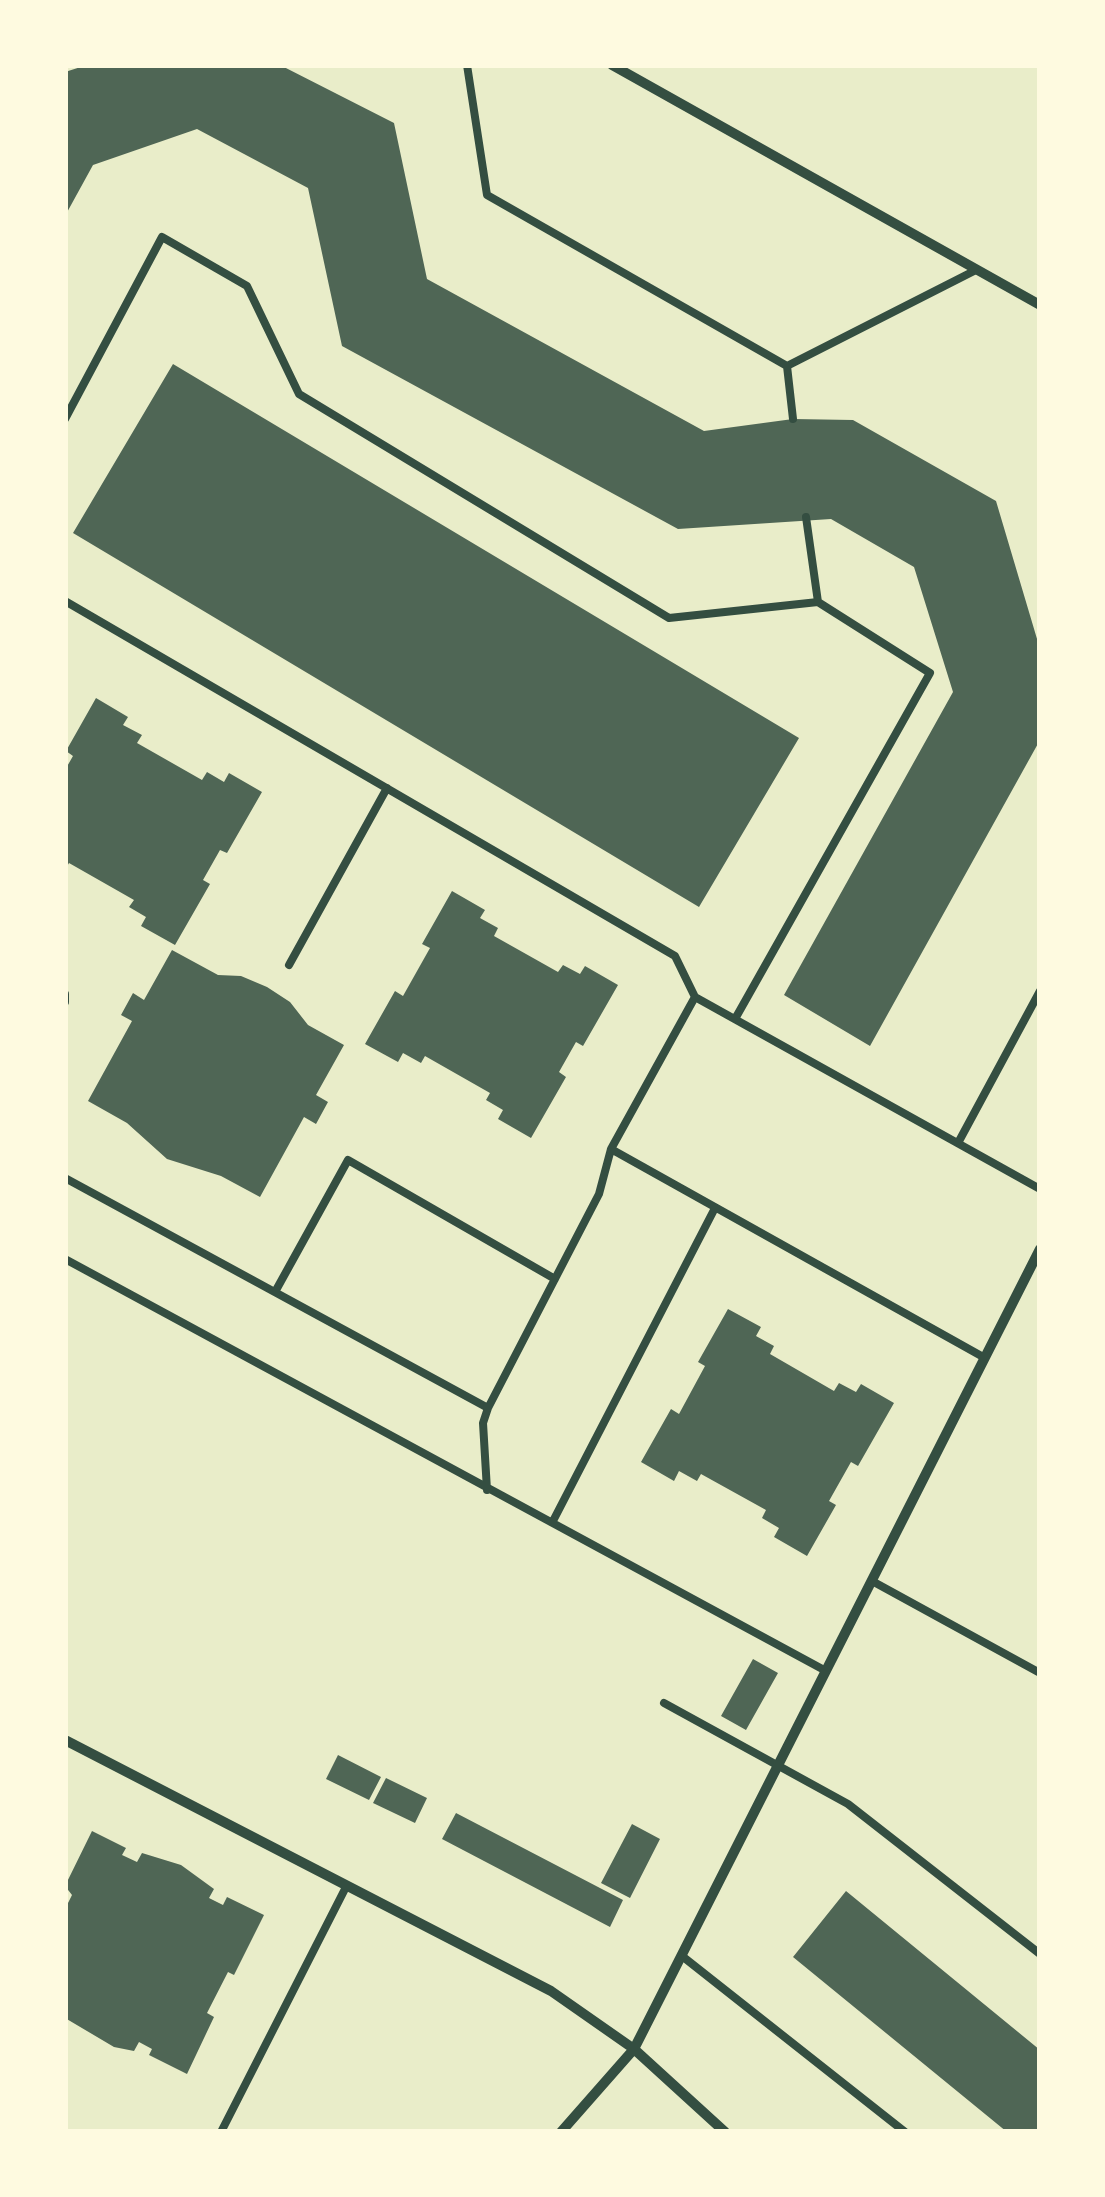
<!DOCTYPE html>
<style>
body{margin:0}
#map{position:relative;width:1105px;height:2197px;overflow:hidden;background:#e9edc9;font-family:"Fira Sans",sans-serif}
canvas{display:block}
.frame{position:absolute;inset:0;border:68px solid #fefae0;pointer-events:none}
</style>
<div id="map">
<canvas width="1105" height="2197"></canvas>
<div class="frame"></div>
</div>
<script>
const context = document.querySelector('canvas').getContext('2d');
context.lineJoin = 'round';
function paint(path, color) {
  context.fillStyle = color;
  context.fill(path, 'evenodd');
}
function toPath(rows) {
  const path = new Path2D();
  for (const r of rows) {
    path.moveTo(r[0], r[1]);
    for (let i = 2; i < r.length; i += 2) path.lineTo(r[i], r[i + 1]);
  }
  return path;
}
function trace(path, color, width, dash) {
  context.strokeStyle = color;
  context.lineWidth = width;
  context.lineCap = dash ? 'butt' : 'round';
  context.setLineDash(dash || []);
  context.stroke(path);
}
paint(toPath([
 [87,65,280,65,394,123,427,279,704,431,793,419,853,420,996,501,1040,649,1040,740,870,1046,784,995,953,692,914,567,831,519,678,529,342,346,308,188,197,129,93,165,65,216,65,72],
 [173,364,799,738,699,907,73,533],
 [96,698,128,717,123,725,142,735,137,743,202,780,207,772,224,782,229,773,262,792,227,853,220,850,203,880,210,884,175,945,141,926,146,917,129,907,134,900,69,863,65,870,65,770,73,756,66,751],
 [452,891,485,910,480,918,498,928,494,936,558,972,563,965,580,974,585,966,618,985,583,1046,576,1042,559,1072,566,1077,531,1138,498,1119,503,1110,486,1100,490,1093,425,1056,421,1063,403,1053,398,1062,365,1044,395,991,403,996,430,948,422,944],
 [172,950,218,975,241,976,267,987,290,1002,308,1025,344,1045,316,1095,328,1102,316,1124,304,1117,260,1197,221,1176,167,1159,127,1123,88,1101,132,1021,121,1015,133,993,144,1000],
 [728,1309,761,1327,756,1336,774,1346,770,1354,834,1391,839,1383,856,1392,861,1384,894,1403,858,1466,851,1462,829,1501,836,1505,807,1556,774,1537,779,1528,762,1518,766,1510,701,1474,697,1481,679,1471,674,1481,641,1462,671,1409,679,1414,705,1366,698,1362],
 [753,1659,778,1673,746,1730,721,1716],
 [338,1755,381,1777,369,1800,326,1779],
 [386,1778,427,1798,415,1823,373,1803],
 [456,1813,623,1900,610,1927,442,1839],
 [632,1824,660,1839,630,1898,601,1883],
 [92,1831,126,1848,122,1855,137,1862,142,1853,181,1865,214,1889,209,1898,223,1905,227,1897,264,1915,234,1975,228,1972,207,2013,214,2017,187,2074,149,2055,152,2049,139,2042,134,2051,114,2047,65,2018,65,1909,72,1895,65,1886],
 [846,1891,1040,2050,1040,2132,1007,2132,793,1957]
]), '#4f6655');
trace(toPath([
 [467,65,487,195,787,366,976,270],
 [787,366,793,419],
 [65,419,162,237,247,286,299,394,669,618,818,602,930,673,735,1019],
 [806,517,818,602],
 [65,601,675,956,695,997,1040,1189],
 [289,965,387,788],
 [65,994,65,1002],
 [695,997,611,1149,985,1358],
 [958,1143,1040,991],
 [65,1178,488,1408],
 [65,1259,826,1671],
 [275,1292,348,1160,555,1279],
 [487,1490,483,1423,488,1408,599,1194,611,1149],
 [553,1521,715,1208],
 [872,1581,1040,1673],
 [664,1703,848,1804,1040,1954],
 [682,1956,905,2132],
 [221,2132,346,1887]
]), '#344e41', 8);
trace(toPath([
 [612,65,1040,305],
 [65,1740,551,1991,634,2049,725,2132],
 [561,2132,634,2049,1040,1249]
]), '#344e41', 10);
</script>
